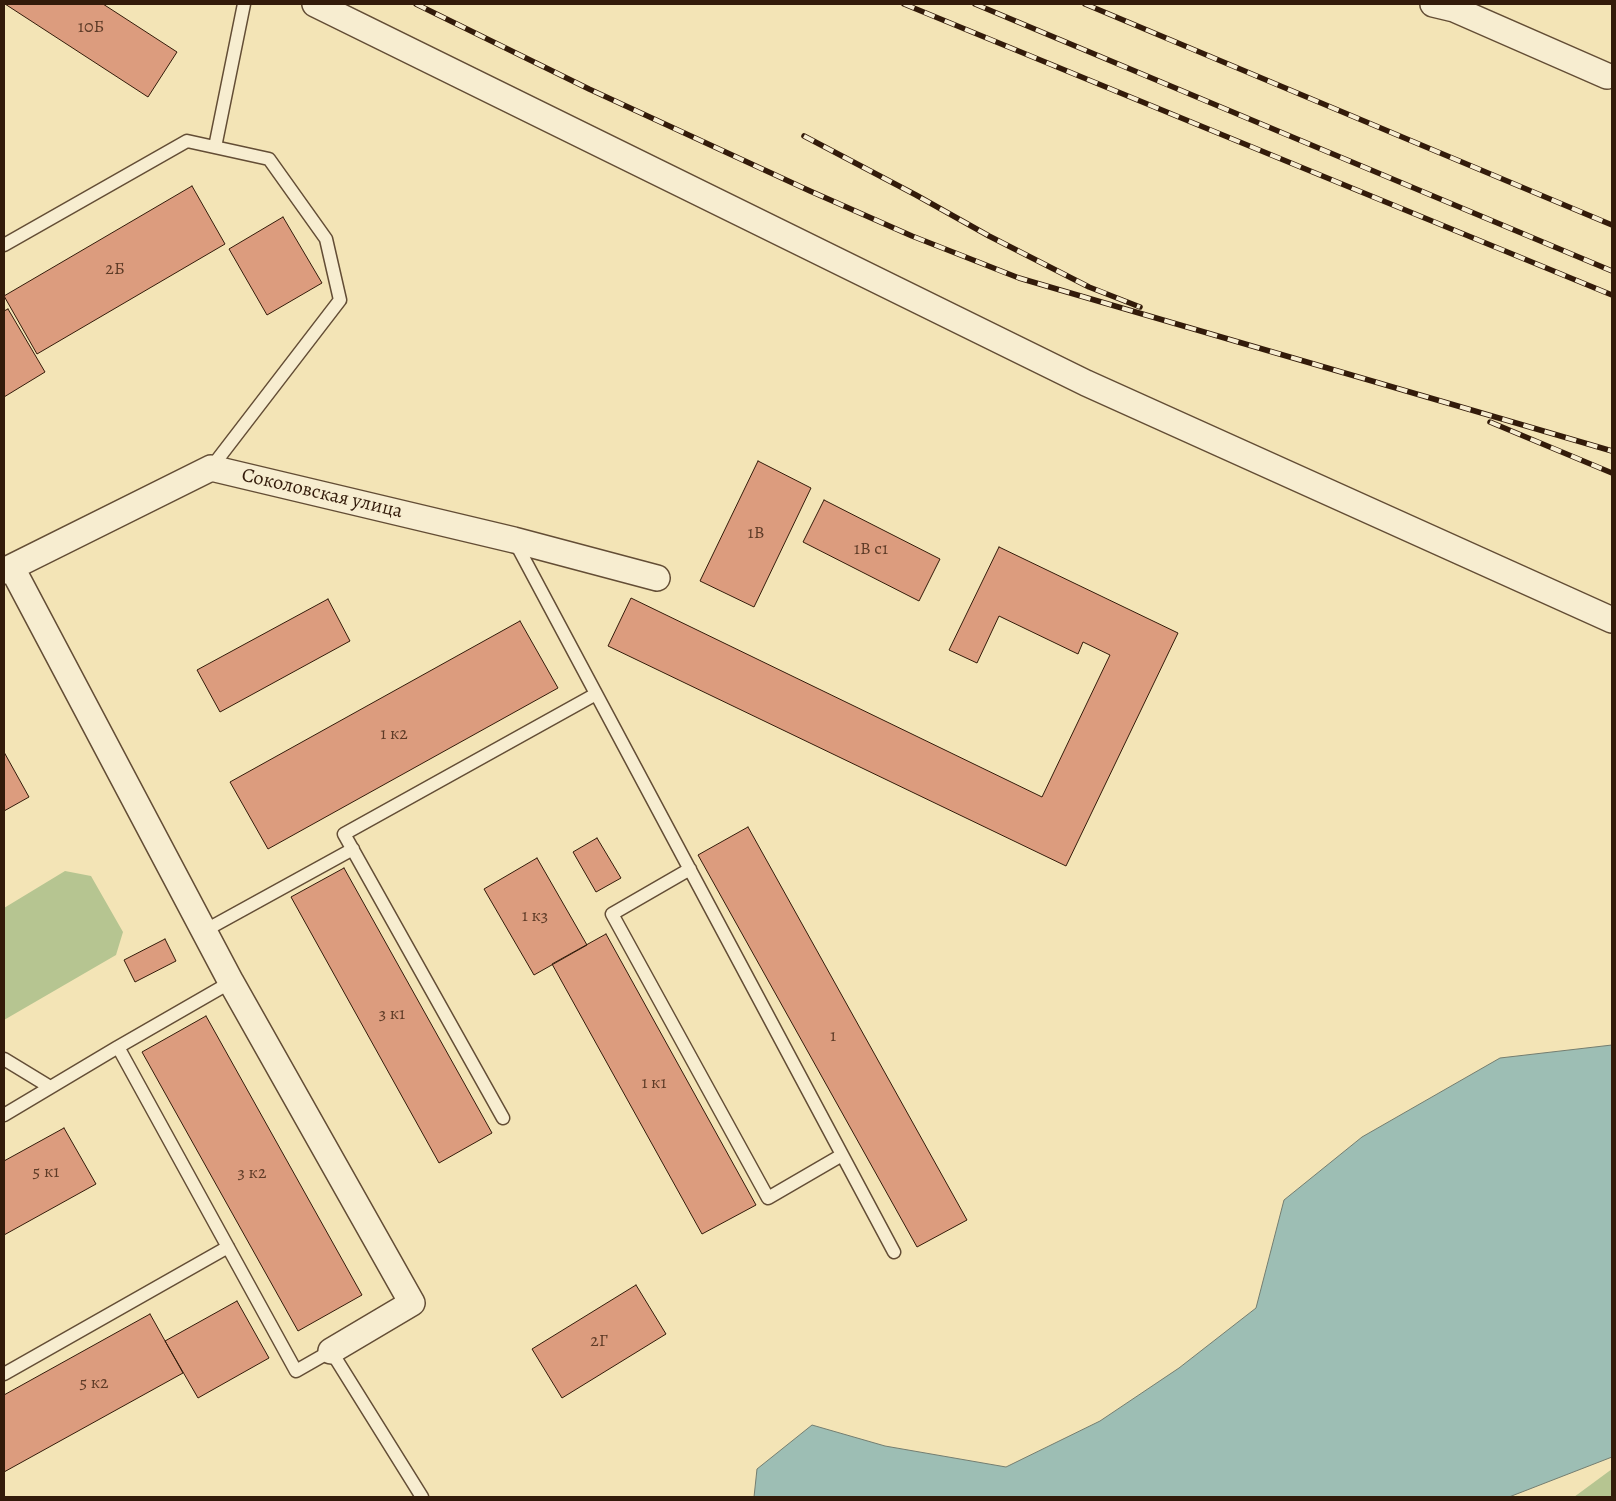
<!DOCTYPE html>
<meta charset="utf-8">
<style>
body{margin:0}
#map{position:relative;width:1616px;height:1501px;overflow:hidden;background:#f3e4b6;font-family:Alegreya,serif}
canvas{display:block}
.frame{position:absolute;inset:0;border:5px solid #331b0a;pointer-events:none}
</style>
<div id="map">
<canvas width="1616" height="1501"></canvas>
<div class="frame"></div>
</div>
<script>
const context = document.querySelector('canvas').getContext('2d');
context.lineJoin = 'round';
function paint(path, color) {
  context.fillStyle = color;
  context.fill(path, 'evenodd');
}
function toPath(rows) {
  const path = new Path2D();
  for (const r of rows) {
    path.moveTo(r[0], r[1]);
    for (let i = 2; i < r.length; i += 2) path.lineTo(r[i], r[i + 1]);
  }
  return path;
}
function trace(path, color, width, dash) {
  context.strokeStyle = color;
  context.lineWidth = width;
  context.lineCap = dash ? 'butt' : 'round';
  context.setLineDash(dash || []);
  context.stroke(path);
}
function write(font, color, halo, rows, align = 'center') {
  context.font = font + ' Alegreya,serif';
  context.lineWidth = 4.5;
  context.setLineDash([]);
  context.textBaseline = 'middle';
  context.strokeStyle = halo;
  context.fillStyle = color;
  for (const [text, x, y, turn = 0] of rows) {
    context.save();
    context.translate(x, y);
    context.rotate((+turn || 0) * Math.PI / 180);
    context.textAlign = isNaN(turn) ? turn : align;
    if (halo) context.strokeText(text, 0, 0);
    context.fillText(text, 0, 0);
    context.restore();
  }
}
paint(toPath([
 [65,871,91,876,123,932,116,955,4,1020,4,908],
 [1612,1469,1612,1497,1574,1497]
]), '#b6c591');
const water = toPath([
 [1612,1045,1612,1457,1509,1497,754,1497,757,1469,812,1425,885,1446,1006,1467,1100,1421,1179,1368,1256,1308,1284,1200,1362,1137,1500,1058,1612,1045]
]);
paint(water, '#9dbeb4');
trace(water, '#737d70', 1);
const building = toPath([
 [5,4,103,4,177,52,148,97,5,4],
 [192,186,225,244,37,354,4,296,192,186],
 [283,217,322,283,267,315,229,249,283,217],
 [8,309,45,372,4,397,4,311,8,309],
 [758,461,811,488,754,607,700,581,758,461],
 [824,500,940,559,919,601,803,542,824,500],
 [999,547,1178,633,1066,866,608,646,631,598,1042,797,1110,655,1083,642,1078,654,999,616,977,663,949,650,999,547],
 [328,599,350,641,220,712,197,670,328,599],
 [520,621,558,688,268,849,230,782,520,621],
 [4,752,29,797,4,811,4,752],
 [748,827,967,1220,917,1247,698,855,748,827],
 [597,838,621,878,596,892,573,852,597,838],
 [537,858,587,945,534,975,484,889,537,858],
 [344,868,492,1133,439,1163,291,897,344,868],
 [606,934,756,1205,702,1234,552,964,606,934],
 [165,939,176,961,135,982,124,960,165,939],
 [206,1016,362,1295,298,1331,142,1052,206,1016],
 [64,1128,96,1184,4,1235,4,1161,64,1128],
 [636,1285,666,1334,562,1398,532,1349,636,1285],
 [237,1301,269,1358,198,1398,165,1341,237,1301],
 [150,1314,183,1373,4,1472,4,1395,150,1314]
]);
paint(building, '#dc9c7e');
trace(building, '#331b0a', 1);
const lane = toPath([
 [215,147,244,4],
 [4,245,187,141,269,159,326,239,340,300,211,468],
 [514,540,894,1252],
 [690,869,612,914,768,1198,842,1155],
 [204,931,353,849],
 [231,982,118,1047,296,1371,331,1351,422,1497],
 [4,1059,50,1087],
 [4,1115,118,1047],
 [503,1118,344,834,596,694],
 [4,1374,228,1247]
]);
const street = toPath([
 [315,4,1086,383,1612,620],
 [1433,4,1454,9,1607,76],
 [12,568,231,982,412,1303,331,1351],
 [4,571,211,468,514,540,657,578]
]);
trace(lane, '#634d35', 15);
trace(street, '#634d35', 28);
trace(lane, '#f7edd0', 12);
trace(street, '#f7edd0', 25);
const rail = toPath([
 [416,4,589,89,810,191,912,236,1019,278,1612,451],
 [904,4,1612,295],
 [975,4,1612,271],
 [1085,4,1612,225],
 [804,136,916,195,989,236,1089,287,1140,307],
 [1490,422,1612,473]
]);
trace(rail, '#331b0a', 5.5);
trace(rail, '#f7edd0', 4, [11]);
write('18px', '#5d3b27', null, [
 ["10Б",91,28],
 ["2Б",115,270],
 ["1В",756,534],
 ["1В с1",871,550],
 ["1 к2",394,735],
 ["1 к3",535,917],
 ["3 к1",392,1015],
 ["1",833,1037],
 ["1 к1",654,1084],
 ["5 к1",46,1173],
 ["3 к2",252,1174],
 ["2Г",599,1342],
 ["5 к2",94,1384]
]);
write('20px', '#331b0a', '#f7edd0', [
 ["Соколовская улица",322,494,13]
]);
</script>
